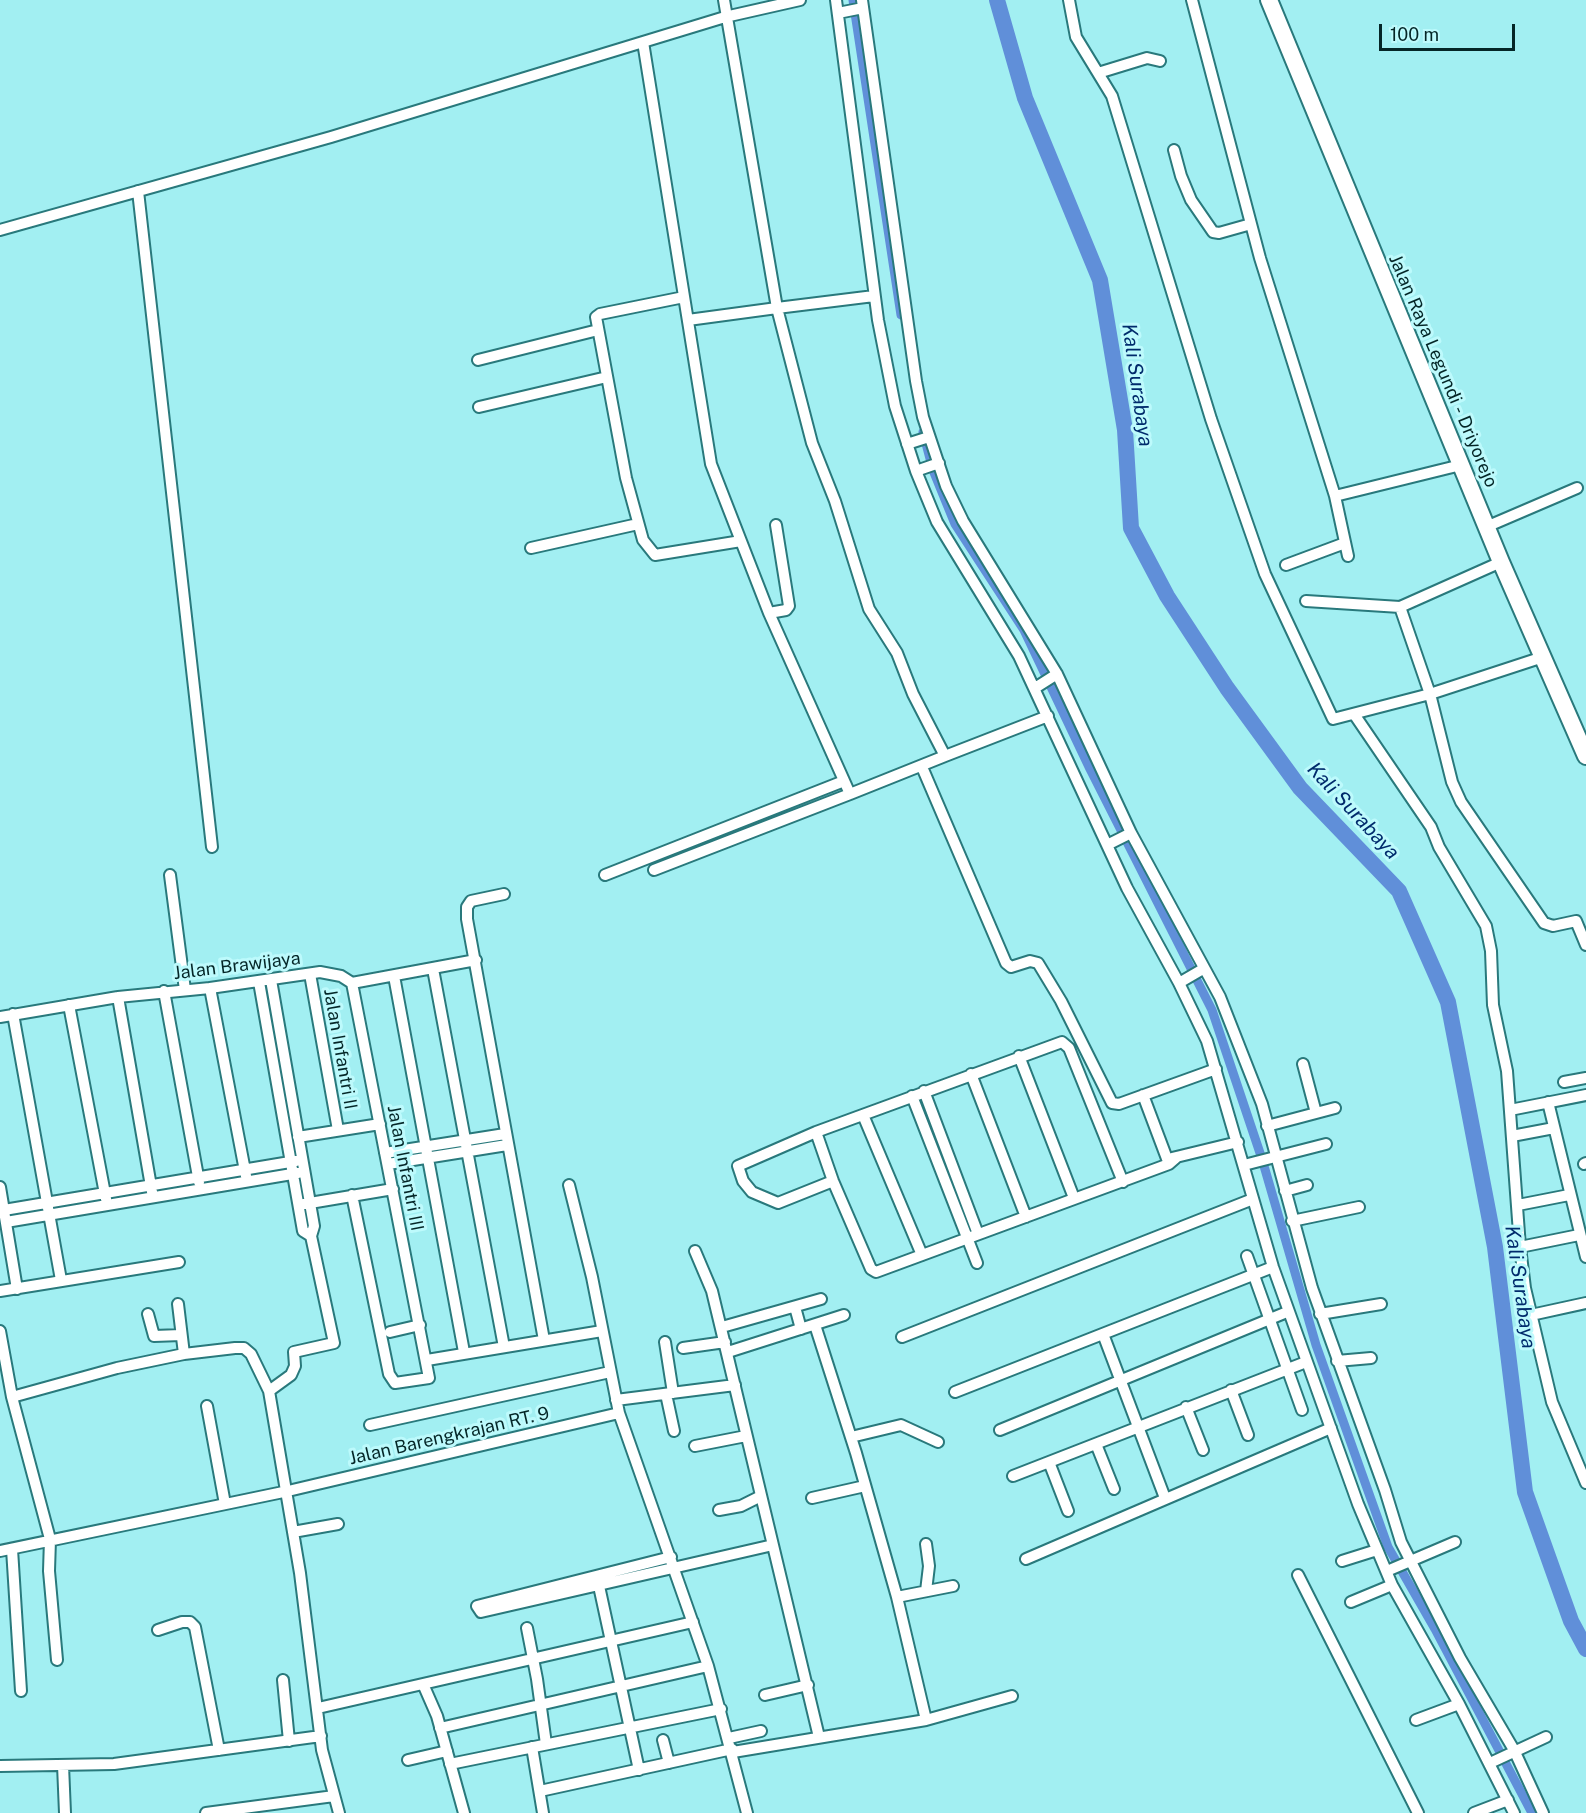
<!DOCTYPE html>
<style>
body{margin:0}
#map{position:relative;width:1586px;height:1813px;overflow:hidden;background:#a2eff2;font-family:"Public Sans",sans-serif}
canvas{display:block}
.scale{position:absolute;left:1379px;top:24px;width:136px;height:27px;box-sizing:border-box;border:3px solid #042627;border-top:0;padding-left:8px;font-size:18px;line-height:21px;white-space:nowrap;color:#042627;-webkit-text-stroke:4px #bdfafc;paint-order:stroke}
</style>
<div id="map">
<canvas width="1586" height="1813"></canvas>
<div class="scale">100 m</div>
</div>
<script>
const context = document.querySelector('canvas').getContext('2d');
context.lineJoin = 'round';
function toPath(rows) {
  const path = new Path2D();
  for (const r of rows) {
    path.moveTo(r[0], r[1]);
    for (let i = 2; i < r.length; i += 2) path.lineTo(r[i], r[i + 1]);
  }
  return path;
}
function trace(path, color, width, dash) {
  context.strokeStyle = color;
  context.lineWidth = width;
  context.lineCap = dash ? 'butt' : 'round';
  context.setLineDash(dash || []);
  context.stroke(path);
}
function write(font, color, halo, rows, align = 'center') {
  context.font = font + ' "Public Sans",sans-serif';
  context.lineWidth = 6;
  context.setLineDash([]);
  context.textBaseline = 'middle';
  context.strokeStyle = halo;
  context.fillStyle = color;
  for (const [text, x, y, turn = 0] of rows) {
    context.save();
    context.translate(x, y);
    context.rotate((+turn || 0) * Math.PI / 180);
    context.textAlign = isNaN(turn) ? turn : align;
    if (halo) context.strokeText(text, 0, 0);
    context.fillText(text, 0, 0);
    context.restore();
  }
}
trace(toPath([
 [853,0,901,315],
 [923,432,933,470,955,524,1024,630,1090,769,1212,1010,1262,1159,1316,1345,1388,1547,1435,1629,1532,1813]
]), '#608fd9', 9);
trace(toPath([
 [997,0,1025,98,1100,280,1125,430,1131,528,1167,596,1227,688,1300,788,1399,891,1448,1002,1495,1247,1525,1492,1571,1621,1586,1649]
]), '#608fd9', 16);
const street = toPath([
 [724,0,777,308,874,296],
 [836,0,878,320,895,406,916,471,937,522,1019,656,1127,888,1179,983,1207,1041,1273,1267,1358,1504,1392,1585,1459,1704,1514,1813],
 [862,0,916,381,923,417,946,486,963,521,1057,674,1131,833,1220,997,1262,1104,1312,1288,1385,1490,1401,1542,1460,1658,1514,1750,1543,1813],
 [1069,0,1076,37,1112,96,1211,419,1265,574,1333,719,1430,694,1452,782,1461,802,1544,923,1553,926,1576,921,1586,945],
 [1192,0,1260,258,1335,496,1461,465],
 [838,13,863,8],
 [643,42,711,464,769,613,850,794,945,756],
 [1098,73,1147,58,1160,61],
 [1174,150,1181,176,1191,200,1213,232,1219,233,1251,224],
 [138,191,212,847],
 [0,230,331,137,725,17,800,0],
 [684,297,600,314,596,317,626,478,643,540,655,555,741,541],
 [688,320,777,308,812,443,835,501,869,609,897,653,913,694,945,756,1048,716],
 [478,360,598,330],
 [479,407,607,377],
 [907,444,929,437],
 [916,471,939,463],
 [1335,496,1348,556],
 [1486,527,1577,488],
 [531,548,638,524],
 [1286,565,1345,543],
 [1306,601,1400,607,1430,694,1543,657],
 [1400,607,1501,562],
 [769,613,786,610,789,606,776,525],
 [1035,688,1057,674],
 [1354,714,1431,827,1439,847,1486,926,1491,951,1493,1005,1507,1071,1520,1247,1525,1288,1552,1402,1586,1483],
 [922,767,1006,963,1011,967,1030,961,1038,963,1061,1001,1112,1103,1119,1104,1216,1069],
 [1107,845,1131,833],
 [654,870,850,794],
 [170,875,185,990],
 [605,875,844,781],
 [504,894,471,901,467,907,467,919,544,1340],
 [433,969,504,1347],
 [310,974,338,1130],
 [394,976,464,1352],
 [259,982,303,1231,311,1236,314,1226,271,980],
 [352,983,429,1378,395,1383,389,1374,352,1195],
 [1179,983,1203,969],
 [210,988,246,1176],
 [164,991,199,1182],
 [118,997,152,1192],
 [69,1005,106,1199],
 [13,1014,61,1280],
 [0,1017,118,997,210,988,320,972,341,976,352,983,476,960],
 [1019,1056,1074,1198],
 [1303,1064,1316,1113],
 [971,1074,1026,1217],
 [1564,1082,1586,1078],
 [924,1091,978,1234],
 [1143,1095,1169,1164],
 [912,1096,977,1263],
 [1548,1102,1586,1257],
 [1510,1110,1586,1095],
 [863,1115,922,1255],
 [1267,1126,1335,1108],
 [816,1132,833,1181,871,1269,876,1272,1169,1164,1177,1157],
 [1512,1136,1554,1128],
 [298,1137,380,1124],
 [385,1153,505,1134],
 [1172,1158,1238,1142],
 [388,1164,507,1145],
 [1584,1164,1586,1163],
 [1244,1165,1326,1144],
 [833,1181,778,1203,752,1192,743,1181,738,1166,816,1132,1062,1042,1069,1048,1123,1182],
 [569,1185,592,1277,619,1413,708,1666,747,1813],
 [0,1187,17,1289],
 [1285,1191,1307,1185],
 [304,1204,393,1189],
 [1518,1205,1569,1195],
 [4,1210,296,1161],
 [1292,1221,1359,1207],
 [6,1222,298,1173],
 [1520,1247,1579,1235],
 [695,1251,712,1291,819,1737],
 [1247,1256,1302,1410],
 [0,1291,179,1262],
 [178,1304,184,1354],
 [795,1307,801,1329],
 [148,1314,154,1336,181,1335],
 [1320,1314,1381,1304],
 [1531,1315,1586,1303],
 [815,1325,856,1453,897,1597,926,1720],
 [722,1327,821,1299],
 [0,1331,12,1397,50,1539,49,1571,57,1660],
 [390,1332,420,1325],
 [1103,1334,1165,1498],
 [902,1337,1253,1199],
 [665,1342,673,1393],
 [683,1348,725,1342],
 [728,1352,844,1315],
 [427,1360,602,1331],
 [1337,1361,1371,1358],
 [1231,1390,1248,1435],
 [269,1391,291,1375,295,1366,294,1352,334,1343,311,1236],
 [955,1392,1273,1267],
 [666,1394,674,1431],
 [12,1397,117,1368,184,1354,235,1348,244,1348,251,1354,269,1391,300,1573,322,1750,339,1813],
 [616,1400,735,1385],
 [207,1406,225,1504],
 [1186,1407,1203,1450],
 [370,1425,610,1372],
 [1000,1430,1287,1312],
 [851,1437,901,1425,938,1442],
 [1096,1444,1114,1489],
 [695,1446,746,1436],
 [1049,1462,1068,1511],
 [1013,1476,1306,1362],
 [812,1498,865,1486],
 [719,1510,741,1506,761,1496],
 [293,1532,338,1524],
 [926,1544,929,1566,926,1591],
 [12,1549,21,1691],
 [0,1551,288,1491,619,1413],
 [671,1557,477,1606,481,1612,773,1545],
 [1026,1559,1331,1428],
 [1342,1561,1377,1550],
 [1387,1571,1455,1542],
 [1298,1575,1418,1813],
 [599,1586,639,1770],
 [897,1597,953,1586],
 [1351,1602,1392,1585],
 [527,1628,537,1679,546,1744],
 [158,1630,182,1622,190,1622,195,1627,219,1750],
 [283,1680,289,1741],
 [423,1684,437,1716,464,1813],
 [765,1695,808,1685],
 [318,1708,693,1622],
 [1416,1720,1459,1704],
 [440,1728,708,1666],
 [729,1738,761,1731],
 [663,1740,669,1763],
 [532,1747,543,1813],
 [733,1752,926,1720,1012,1696],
 [408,1760,447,1751],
 [1490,1763,1546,1737],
 [450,1764,721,1709],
 [63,1765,65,1813],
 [0,1766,114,1764,321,1736],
 [540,1791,732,1749],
 [206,1813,334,1796],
 [1474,1813,1508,1800]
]);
const primary = toPath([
 [1269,0,1501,562,1586,756]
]);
trace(street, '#29797c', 14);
trace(primary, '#29797c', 20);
trace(street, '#fff', 10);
trace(primary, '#fff', 16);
write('18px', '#042627', '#bdfafc', [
 ["Jalan Raya Legundi - Driyorejo",1443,371,67],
 ["Jalan Brawijaya",237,966,-7],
 ["Jalan Infantri II",340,1049,80],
 ["Jalan Infantri III",405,1168,79],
 ["Jalan Barengkrajan RT. 9",449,1436,-13]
]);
write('italic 20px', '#002b6c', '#bdfafc', [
 ["Kali Surabaya",1137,385,82],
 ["Kali Surabaya",1353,811,47],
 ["Kali Surabaya",1520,1287,82]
]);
</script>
